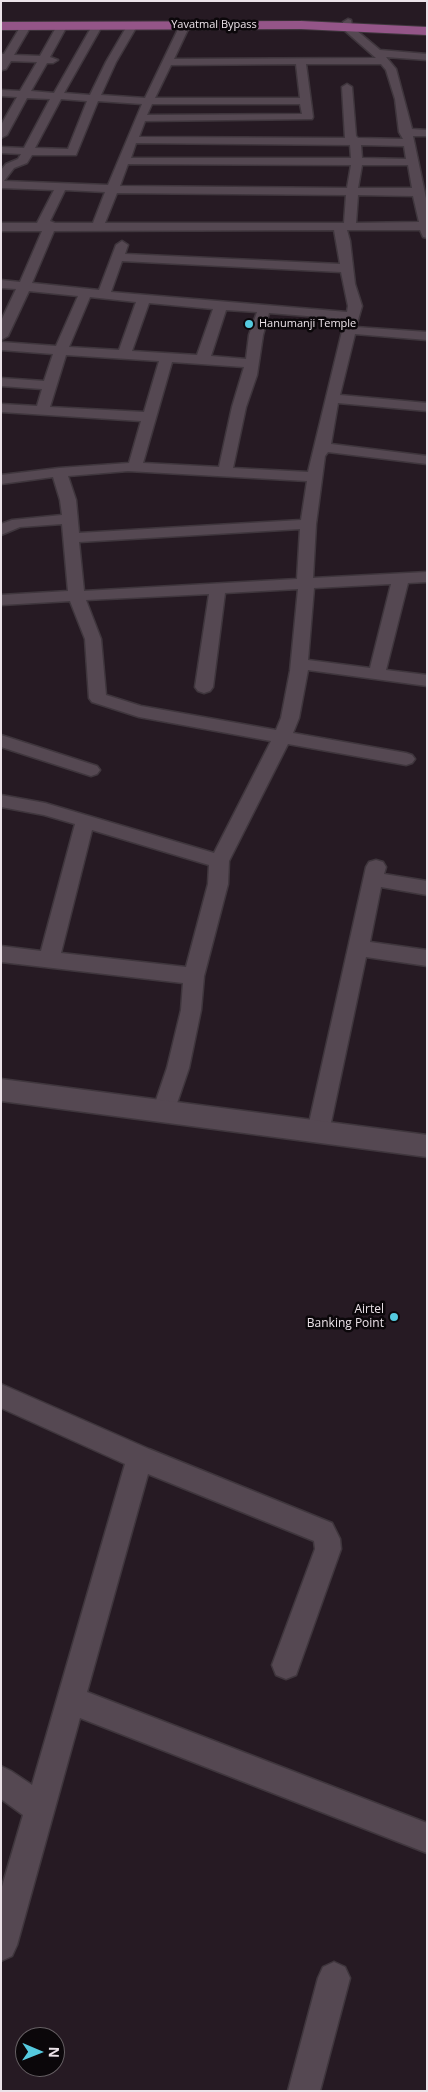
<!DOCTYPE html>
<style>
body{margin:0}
#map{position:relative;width:428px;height:2092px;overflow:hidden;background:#261a23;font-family:"Open Sans",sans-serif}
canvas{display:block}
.frame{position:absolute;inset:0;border:2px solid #ece3e9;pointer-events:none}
.north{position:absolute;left:15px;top:2027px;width:50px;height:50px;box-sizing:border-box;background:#0b070a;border:1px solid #655f63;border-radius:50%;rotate:91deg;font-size:14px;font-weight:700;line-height:20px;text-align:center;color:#ece3e9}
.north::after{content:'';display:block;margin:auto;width:18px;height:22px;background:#55cadf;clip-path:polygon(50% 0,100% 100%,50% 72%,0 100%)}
</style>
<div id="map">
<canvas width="428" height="2092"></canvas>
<div class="frame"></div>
<div class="north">N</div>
</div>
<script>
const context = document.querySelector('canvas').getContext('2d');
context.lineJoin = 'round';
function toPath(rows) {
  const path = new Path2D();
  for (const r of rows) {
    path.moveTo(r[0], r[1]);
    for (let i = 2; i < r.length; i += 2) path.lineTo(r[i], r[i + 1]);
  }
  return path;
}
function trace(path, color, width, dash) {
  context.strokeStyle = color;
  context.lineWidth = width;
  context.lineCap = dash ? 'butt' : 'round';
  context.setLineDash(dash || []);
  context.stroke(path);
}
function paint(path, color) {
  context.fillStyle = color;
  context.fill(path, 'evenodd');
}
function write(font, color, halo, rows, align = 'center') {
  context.font = font + ' "Open Sans",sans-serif';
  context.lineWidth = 5;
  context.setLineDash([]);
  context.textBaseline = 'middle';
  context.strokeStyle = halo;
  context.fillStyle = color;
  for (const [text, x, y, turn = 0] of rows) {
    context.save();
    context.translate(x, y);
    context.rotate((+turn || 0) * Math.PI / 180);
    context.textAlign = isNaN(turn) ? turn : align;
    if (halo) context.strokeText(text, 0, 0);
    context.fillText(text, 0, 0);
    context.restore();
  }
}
const minor = toPath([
 [348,19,351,20,352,26,356,30,380,50,427,54,427,60,386,57,396,69,412,129,427,130,427,136,413,136,427,203,427,238,423,237,420,230,347,230,350,241,355,284,362,306,356,327,427,332,427,340,355,334,340,395,427,403,427,411,338,403,331,444,427,456,427,464,328,452,325,456,316,524,313,578,427,572,427,582,408,583,386,670,427,675,427,686,308,670,299,718,293,733,406,753,412,755,415,759,412,763,406,765,288,744,229,861,228,884,204,976,201,1010,189,1068,174,1112,171,1118,163,1121,155,1118,152,1112,167,1068,181,1010,183,983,1,962,1,946,41,951,75,824,44,815,1,807,1,795,45,803,214,853,271,741,139,717,92,702,89,698,85,639,70,601,1,605,1,595,68,591,62,524,20,527,1,535,1,524,12,520,62,515,60,500,53,477,1,484,1,475,59,468,129,463,141,421,1,412,1,404,37,406,42,389,1,386,1,378,44,381,53,354,1,350,1,342,56,346,78,296,29,291,8,336,1,340,1,321,16,289,1,288,1,280,20,282,42,231,1,231,1,223,37,223,54,190,1,188,1,170,6,164,18,159,21,154,1,153,1,147,24,148,50,99,27,98,7,135,1,138,1,125,17,97,1,96,1,90,20,91,37,62,11,61,6,69,2,70,1,54,4,54,22,24,26,23,31,26,14,55,40,56,58,24,66,24,67,26,50,57,58,60,53,63,47,63,31,91,54,93,92,26,93,24,101,24,102,26,64,93,90,95,106,62,127,26,128,24,136,24,137,26,116,62,101,95,145,98,181,23,189,23,190,25,174,59,376,58,343,29,343,22,348,19],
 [296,64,300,98,155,98,171,65,296,64],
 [306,64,381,64,386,70,395,99,399,132,403,139,358,138,356,136,352,87,347,84,342,87,345,138,139,137,145,121,312,119,313,117,306,64],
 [61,99,87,101,68,149,35,148,61,99],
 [98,101,142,104,108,185,4,181,14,168,27,163,32,155,76,155,98,101],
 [152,104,300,104,302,114,147,115,152,104],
 [136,143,350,145,351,158,131,158,136,143],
 [361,145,404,146,406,159,362,158,361,145],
 [128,164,351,165,347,188,120,186,128,164],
 [362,165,408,165,412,188,358,188,362,165],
 [65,190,105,192,93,223,55,223,50,221,65,190],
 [117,193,346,195,344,223,105,223,117,193],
 [358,195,413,196,419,222,356,223,358,195],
 [334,230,340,264,125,254,128,245,122,241,116,245,99,290,32,283,54,231,334,230],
 [122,261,341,272,348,306,347,312,111,292,122,261],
 [90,297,136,302,119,350,69,347,90,297],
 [149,303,213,309,197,355,132,351,149,303],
 [226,310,257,312,249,335,246,359,211,356,226,310],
 [269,313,345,319,308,472,233,468,246,407,257,375,263,335,269,313],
 [66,355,159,361,144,412,50,407,66,355],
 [172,362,244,367,232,407,219,467,143,463,172,362],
 [128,471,307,481,301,520,79,533,76,500,68,476,128,471],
 [300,529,297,579,84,591,79,542,300,529],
 [391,584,370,668,308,660,314,588,391,584],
 [298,589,290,671,281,718,276,730,141,706,106,695,101,639,86,600,209,594,195,687,198,691,204,693,210,691,213,687,225,593,298,589],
 [92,830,209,865,208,884,186,967,61,953,92,830],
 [1,735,97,766,100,770,97,774,91,776,1,747,1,735],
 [376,860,383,862,386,867,384,874,427,881,427,895,381,887,370,942,427,950,427,966,366,957,329,1132,326,1138,318,1141,310,1138,307,1132,366,867,369,862,376,860],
 [1,1384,149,1449,332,1523,340,1539,341,1549,296,1675,286,1679,276,1675,272,1665,315,1549,314,1541,148,1474,87,1692,427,1823,427,1853,80,1718,17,1945,12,1956,1,1961,1,1890,23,1815,1,1799,1,1766,11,1771,32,1785,125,1464,1,1408,1,1384],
 [334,1962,345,1967,350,1978,320,2091,288,2091,318,1978,323,1967,334,1962]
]);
const tertiary = toPath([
 [1,1079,427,1135,427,1157,1,1101,1,1079]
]);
const primary = toPath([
 [301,21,427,27,427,35,301,29,1,30,1,22,301,21]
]);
trace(minor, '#3f363d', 3);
trace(tertiary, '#3f363d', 3);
trace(primary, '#3f363d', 2);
paint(minor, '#554852');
paint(tertiary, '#554852');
paint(primary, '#945588');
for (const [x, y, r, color] of [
 [249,324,5,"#55cadf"],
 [394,1317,5,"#55cadf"]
]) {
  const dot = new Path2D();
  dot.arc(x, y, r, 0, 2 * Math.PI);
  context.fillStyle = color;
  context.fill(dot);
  trace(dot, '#0b070a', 2);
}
write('11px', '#ece3e9', '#0b070a', [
 ["Yavatmal Bypass",214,25]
]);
write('11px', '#ece3e9', '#0b070a', [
 ["Hanumanji Temple",259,324]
], 'left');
write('12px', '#ece3e9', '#0b070a', [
 ["Airtel",384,1310],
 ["Banking Point",384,1324]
], 'right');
</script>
